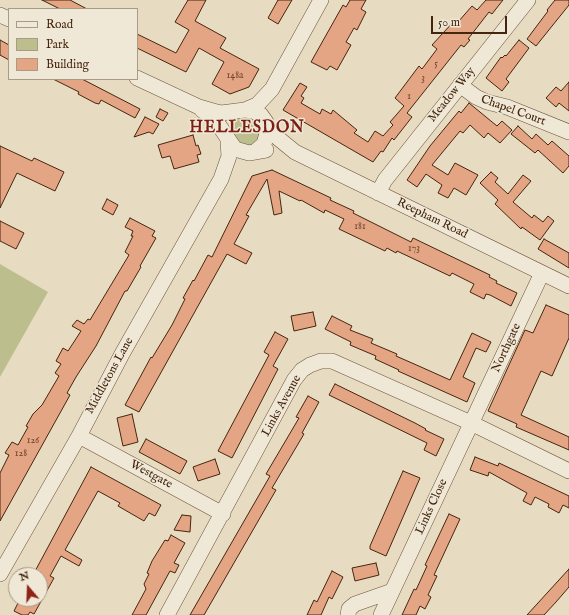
<!DOCTYPE html>
<style>
body{margin:0}
#map{position:relative;width:569px;height:615px;overflow:hidden;background:#e7dcc2;font-family:"IM FELL English",serif}
canvas{display:block}
.legend{position:absolute;left:8px;top:8px;width:130px;height:72px;box-sizing:border-box;background:#efe8d7;border:1px solid #ab9a86;margin:0;padding:5px 7px;list-style:none;font-size:12px;color:#45250d}
.legend li{display:flex;align-items:center;gap:8px;height:20px}
.legend b{width:20px;border:1px solid #ab9a86}
.north{position:absolute;left:8px;top:567px;width:40px;height:40px;box-sizing:border-box;background:#efe8d7;border:1px solid #ab9a86;border-radius:50%;rotate:341deg;font-size:11px;font-weight:700;line-height:16px;text-align:center;color:#45250d}
.north::after{content:'';display:block;margin:auto;width:14px;height:18px;background:#8f2418;clip-path:polygon(50% 0,100% 100%,50% 72%,0 100%)}
.scale{position:absolute;left:431px;top:16px;width:76px;height:18px;box-sizing:border-box;border:2px solid #45250d;border-top:0;padding-left:5px;font-size:12px;line-height:14px;white-space:nowrap;color:#45250d;-webkit-text-stroke:3px #efe8d7;paint-order:stroke}
</style>
<div id="map">
<canvas width="569" height="615"></canvas>
<ul class="legend">
<li><b style="height:5px;background:#efe8d7"></b>Road</li>
<li><b style="height:11px;background:#bdbe8e"></b>Park</li>
<li><b style="height:11px;background:#e4a584"></b>Building</li>
</ul>
<div class="north">N</div>
<div class="scale">50 m</div>
</div>
<script>
const context = document.querySelector('canvas').getContext('2d');
context.lineJoin = 'round';
function paint(path, color) {
  context.fillStyle = color;
  context.fill(path, 'evenodd');
}
function toPath(rows) {
  const path = new Path2D();
  for (const r of rows) {
    path.moveTo(r[0], r[1]);
    for (let i = 2; i < r.length; i += 2) path.lineTo(r[i], r[i + 1]);
  }
  return path;
}
function trace(path, color, width, dash) {
  context.strokeStyle = color;
  context.lineWidth = width;
  context.lineCap = dash ? 'butt' : 'round';
  context.setLineDash(dash || []);
  context.stroke(path);
}
function write(font, color, halo, rows, align = 'center') {
  context.font = font + ' "IM FELL English",serif';
  context.lineWidth = 3;
  context.setLineDash([]);
  context.textBaseline = 'middle';
  context.strokeStyle = halo;
  context.fillStyle = color;
  for (const [text, x, y, turn = 0] of rows) {
    context.save();
    context.translate(x, y);
    context.rotate((+turn || 0) * Math.PI / 180);
    context.textAlign = isNaN(turn) ? turn : align;
    if (halo) context.strokeText(text, 0, 0);
    context.fillText(text, 0, 0);
    context.restore();
  }
}
paint(toPath([
 [240,116,258,118,262,136,254,145,242,145,231,131,235,119],
 [0,264,48,292,0,377]
]), '#bdbe8e');
const building = toPath([
 [42,0,70,0,87,9,60,9,42,0],
 [188,0,206,0,195,21,226,38,220,48,259,69,249,87,230,94,212,84,224,62,199,48,186,72,137,48,137,34,176,53,189,30,175,22,188,0],
 [278,0,292,0,278,24,268,18,278,0],
 [350,0,366,0,361,9,366,12,357,30,354,28,346,42,351,45,337,70,330,66,327,70,311,62,343,5,346,7,350,0],
 [486,0,503,0,492,14,489,12,468,39,470,40,464,47,461,45,407,113,412,117,394,140,392,138,383,152,381,151,373,162,283,110,300,83,307,87,301,96,304,98,301,103,320,114,322,109,331,114,333,110,357,130,354,133,368,142,375,131,383,136,393,125,390,122,404,106,395,98,419,66,422,69,437,49,432,45,455,20,458,22,472,6,477,10,486,0],
 [555,0,569,0,569,5,536,46,527,39,548,11,547,10,555,0],
 [0,40,9,45,9,60,0,55,0,40],
 [519,40,529,48,506,79,509,82,502,91,486,78,501,57,502,58,505,55,506,56,519,40],
 [53,79,82,79,140,109,135,118,101,100,99,104,95,103,78,94,79,92,53,79],
 [569,82,569,111,559,103,556,107,546,98,556,87,561,91,569,82],
 [469,103,497,126,502,121,512,130,500,143,488,133,484,138,470,125,463,133,460,131,432,165,448,175,455,163,478,175,466,195,454,188,448,198,438,193,442,185,426,174,417,187,407,180,430,146,459,111,461,113,469,103],
 [160,109,168,113,163,121,156,117,160,109],
 [145,117,159,124,153,134,149,132,134,137,145,117],
 [518,126,532,139,536,134,548,145,552,141,569,156,569,166,563,173,538,150,535,153,511,134,518,126],
 [193,135,196,146,198,145,201,154,197,155,199,162,174,169,170,156,162,158,158,145,193,135],
 [0,146,32,161,34,158,64,172,55,191,17,173,0,208,0,146],
 [272,170,331,198,330,200,354,211,353,213,411,242,413,238,490,275,489,277,497,281,496,283,517,293,511,306,490,295,486,294,484,299,470,292,474,284,452,273,450,276,397,251,396,253,387,248,385,251,339,229,344,219,325,210,324,213,301,200,300,201,279,191,282,213,274,215,267,179,246,215,249,216,234,244,252,253,246,264,227,254,139,412,125,405,151,357,152,358,172,325,185,299,183,298,193,280,194,281,208,255,212,257,252,176,272,170],
 [491,172,498,178,495,182,508,194,523,175,531,181,513,202,532,218,534,215,543,222,548,216,554,221,540,240,522,227,521,229,495,204,498,200,480,183,491,172],
 [107,199,118,205,113,215,102,209,107,199],
 [130,218,155,231,152,236,156,238,140,266,141,267,127,291,125,291,96,346,76,377,67,393,70,395,0,521,0,473,9,455,5,453,12,442,18,445,28,427,26,426,33,414,42,405,59,376,55,373,61,364,56,361,63,348,68,351,81,331,72,326,77,320,84,324,88,319,90,320,129,255,125,252,133,236,131,236,133,231,125,227,130,218],
 [0,221,24,233,16,249,0,241,0,221],
 [544,239,569,253,569,268,538,249,544,239],
 [546,305,569,315,569,338,552,376,541,371,521,415,569,437,569,450,516,427,517,424,488,411,525,330,533,333,546,305],
 [313,312,316,326,294,331,291,316,313,312],
 [332,316,352,326,350,330,373,339,371,343,397,354,396,356,421,367,450,380,472,333,491,342,486,352,476,348,463,377,475,383,467,402,398,371,399,370,375,359,376,356,350,345,351,342,325,329,332,316],
 [275,332,288,339,273,366,278,369,232,458,218,451,269,355,264,352,275,332],
 [335,384,415,423,426,429,425,430,444,439,436,456,424,450,427,443,329,395,335,384],
 [308,396,319,402,302,433,304,434,272,488,276,490,204,615,190,615,270,476,266,474,299,418,296,417,308,396],
 [132,414,138,442,123,446,117,418,132,414],
 [146,439,187,461,180,474,139,452,146,439],
 [475,457,498,466,499,463,569,496,569,508,563,505,559,513,548,507,549,504,535,497,531,505,523,501,527,493,489,472,488,476,470,470,475,457],
 [215,459,220,474,198,481,193,467,215,459],
 [91,467,161,505,155,516,149,513,144,521,118,506,120,503,98,491,65,550,82,560,79,566,61,556,50,576,54,578,34,614,30,612,28,615,22,615,14,611,20,599,40,599,40,575,33,575,91,467],
 [403,471,420,478,386,556,370,549,370,546,403,471],
 [449,514,460,519,434,575,437,576,428,595,431,597,425,609,420,606,416,615,402,615,414,589,416,590,427,566,425,565,449,514],
 [182,515,191,516,190,532,174,530,182,515],
 [171,535,185,543,174,563,179,565,175,573,170,571,146,615,132,615,146,589,144,584,149,574,147,573,152,561,165,540,168,541,171,535],
 [376,563,379,575,355,581,352,568,376,563],
 [569,569,569,587,556,602,544,615,527,615,569,569],
 [332,571,343,577,332,599,329,597,321,615,307,615,314,600,317,602,332,571]
]);
paint(building, '#e4a584');
trace(building, '#45250d', 1);
const minor = toPath([
 [0,15,9,19],
 [137,78,199,107,213,111,221,113,245,110,253,111,261,115,266,122,268,130,264,144,257,150],
 [460,85,476,97,487,102,507,107,569,132],
 [202,110,216,121,235,149,249,153,266,150],
 [245,110,257,105,272,89,321,0],
 [268,130,295,152,569,286],
 [378,193,385,180,528,0],
 [79,436,223,514],
 [0,574,79,436,122,354,221,179,229,156,228,142],
 [167,615,294,380,302,370,310,365,321,361,332,361,471,423,569,471],
 [348,615,349,609,355,604,392,591],
 [381,615,542,273]
]);
trace(minor, '#6e533a', 16);
trace(minor, '#efe8d7', 15);
write('10px', '#6d452b', null, [
 ["5",436,64],
 ["148a",235,76],
 ["3",423,79],
 ["1",409,97],
 ["181",360,227],
 ["173",414,249],
 ["126",33,441],
 ["128",21,454]
]);
write('12px', '#45250d', '#efe8d7', [
 ["Meadow Way",452,95,-51],
 ["Chapel Court",513,111,20],
 ["Reepham Road",432,219,26],
 ["Northgate",507,348,-65],
 ["Middletons Lane",110,376,-61],
 ["Links Avenue",282,406,-61],
 ["Westgate",151,475,28],
 ["Links Close",432,507,-65]
]);
context.letterSpacing = '1px';
write('bold 16px', '#7a1f14', '#efe8d7', [
 ["HELLESDON",247,129]
]);
context.letterSpacing = '0px';
</script>
